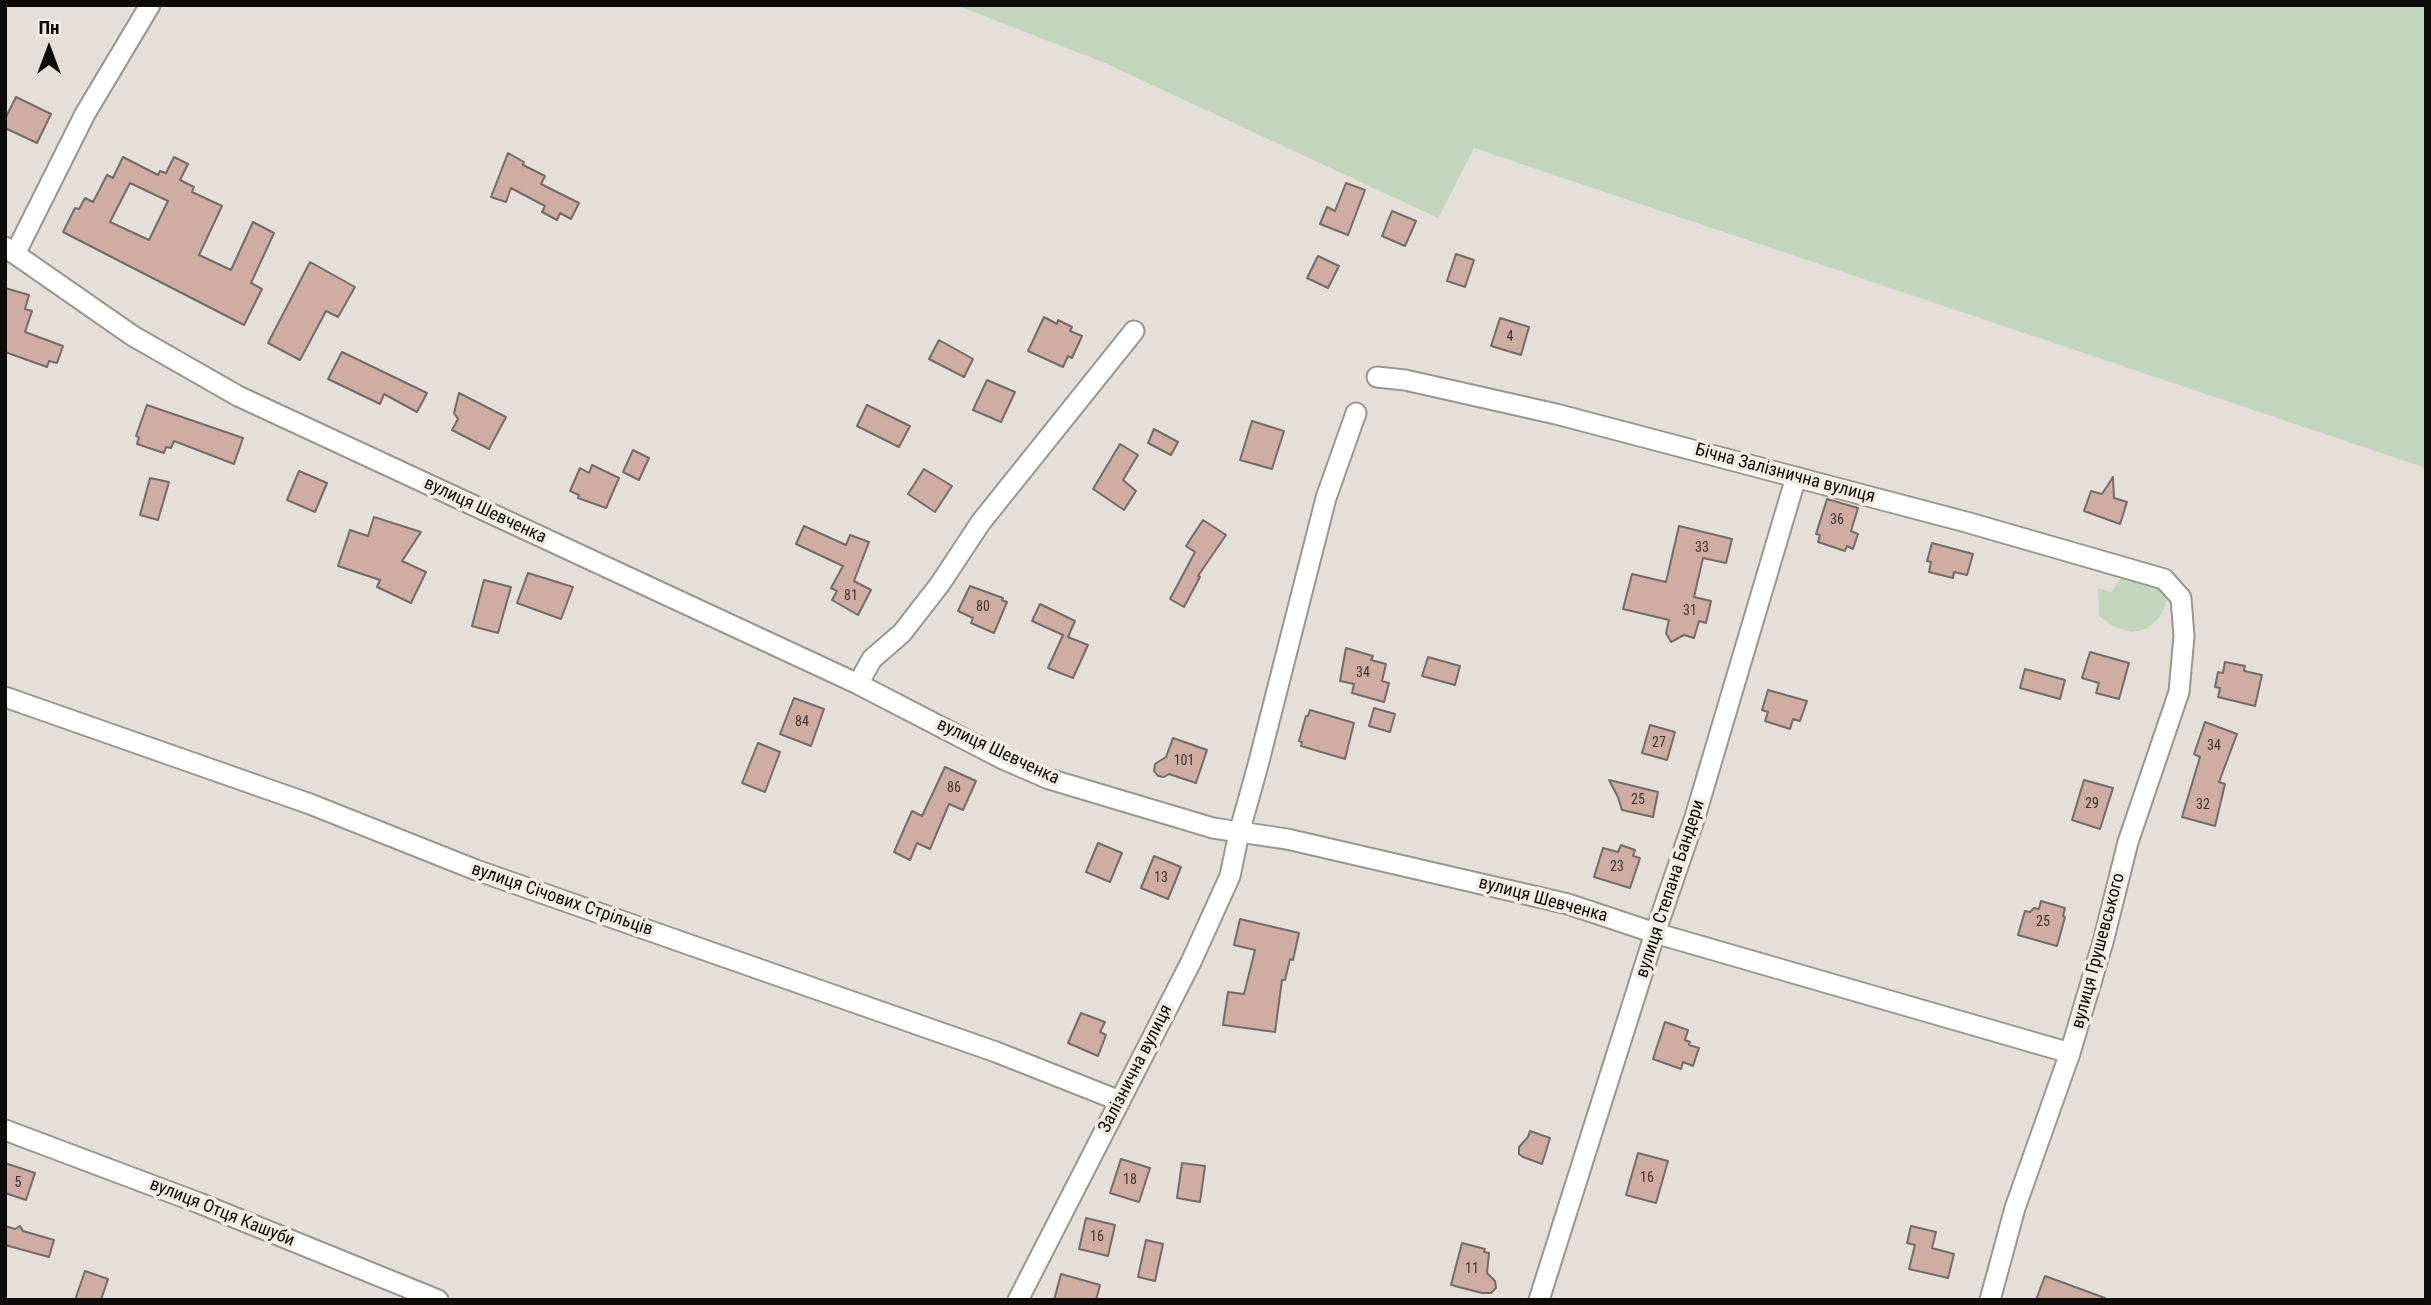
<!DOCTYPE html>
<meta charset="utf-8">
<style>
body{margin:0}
#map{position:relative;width:2431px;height:1305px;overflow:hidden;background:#e4dfd9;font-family:"Roboto Condensed",sans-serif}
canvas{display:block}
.frame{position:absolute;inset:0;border:7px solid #0e0c0a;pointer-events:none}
.north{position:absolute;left:14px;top:14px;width:70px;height:70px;-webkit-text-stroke:5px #f1ece6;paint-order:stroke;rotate:0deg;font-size:19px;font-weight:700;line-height:28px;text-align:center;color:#0e0c0a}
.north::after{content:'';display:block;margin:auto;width:24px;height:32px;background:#0e0c0a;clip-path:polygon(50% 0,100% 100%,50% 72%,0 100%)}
</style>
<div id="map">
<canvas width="2431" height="1305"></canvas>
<div class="frame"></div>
<div class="north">Пн</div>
</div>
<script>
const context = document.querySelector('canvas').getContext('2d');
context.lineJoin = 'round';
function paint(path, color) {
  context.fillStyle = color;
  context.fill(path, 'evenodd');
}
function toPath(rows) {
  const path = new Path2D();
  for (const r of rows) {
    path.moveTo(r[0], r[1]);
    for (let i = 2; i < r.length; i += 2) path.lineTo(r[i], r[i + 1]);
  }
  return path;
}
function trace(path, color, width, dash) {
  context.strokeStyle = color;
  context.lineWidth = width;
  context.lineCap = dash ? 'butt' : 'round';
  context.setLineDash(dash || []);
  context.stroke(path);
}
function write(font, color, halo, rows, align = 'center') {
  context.font = font + ' "Roboto Condensed",sans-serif';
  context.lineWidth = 7;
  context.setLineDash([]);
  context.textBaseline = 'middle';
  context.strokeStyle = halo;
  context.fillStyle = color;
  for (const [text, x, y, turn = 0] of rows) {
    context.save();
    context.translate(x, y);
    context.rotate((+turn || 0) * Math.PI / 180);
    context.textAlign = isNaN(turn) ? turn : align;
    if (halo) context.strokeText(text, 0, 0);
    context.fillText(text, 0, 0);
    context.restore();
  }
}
paint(toPath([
 [956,5,2426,5,2426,468,1474,148,1438,218,1105,63],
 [2123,575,2144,576,2168,591,2165,607,2158,619,2146,629,2132,632,2114,627,2099,616,2098,588,2111,592]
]), '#c3d5bd');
const building = toPath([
 [16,97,51,114,37,143,5,128,5,119,16,97],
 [508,153,524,162,523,165,545,176,541,184,579,203,571,219,560,213,557,220,542,212,545,206,511,188,506,202,491,197,508,153],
 [123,157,158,175,160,171,166,173,174,157,188,164,180,180,194,187,192,192,222,206,199,255,231,270,253,222,274,233,251,283,262,289,244,325,63,232,75,208,79,209,85,198,93,202,107,175,113,178,123,157],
 [130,183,168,201,149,240,110,222,130,183],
 [1346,183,1365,190,1348,235,1320,224,1327,207,1335,211,1346,183],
 [1392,211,1416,221,1405,246,1382,236,1392,211],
 [1456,254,1474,260,1465,287,1447,281,1456,254],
 [1318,256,1339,266,1328,288,1307,278,1318,256],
 [310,262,355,287,338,317,326,311,300,360,268,343,310,262],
 [5,288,29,295,25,309,32,311,25,332,63,346,57,363,49,361,47,367,5,352,5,288],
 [1044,317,1057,324,1058,320,1072,327,1070,331,1082,336,1072,358,1068,356,1063,367,1028,351,1044,317],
 [1500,318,1529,327,1521,355,1491,346,1500,318],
 [939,340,973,359,964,377,929,359,939,340],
 [342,352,427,393,417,412,384,394,380,404,328,379,342,352],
 [987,380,1015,392,1001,422,973,410,987,380],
 [459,393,506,417,489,449,452,430,458,419,454,413,459,393],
 [147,405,243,438,234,464,174,441,171,448,166,447,164,453,137,444,139,437,136,436,147,405],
 [867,405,910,426,899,447,857,426,867,405],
 [1252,421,1284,431,1272,469,1240,460,1252,421],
 [1154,429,1178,442,1171,455,1148,443,1154,429],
 [1120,444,1138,455,1123,480,1136,491,1124,510,1093,489,1120,444],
 [633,450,649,458,639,480,623,472,633,450],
 [592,465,619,478,606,508,578,498,579,495,570,491,580,468,589,473,592,465],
 [924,469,952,486,935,512,908,494,924,469],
 [299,471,327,483,315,512,287,500,299,471],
 [2113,477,2114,498,2127,502,2120,524,2084,511,2091,491,2102,494,2113,477],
 [150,478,169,482,158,520,140,515,150,478],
 [1827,499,1858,508,1851,531,1858,534,1853,549,1847,546,1845,551,1818,542,1820,535,1816,534,1827,499],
 [374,517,421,532,402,561,426,572,411,603,377,587,380,580,338,566,350,530,368,536,374,517],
 [1203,520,1226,535,1198,576,1200,577,1184,607,1170,599,1195,552,1186,546,1203,520],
 [804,526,846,545,850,535,869,542,854,581,871,590,858,615,832,600,837,591,831,588,843,566,796,544,804,526],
 [1679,526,1732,539,1726,563,1703,558,1694,597,1711,601,1706,623,1699,621,1694,638,1684,635,1671,642,1666,633,1669,620,1623,609,1632,574,1666,582,1679,526],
 [1932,543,1973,554,1967,575,1954,572,1953,578,1929,572,1931,562,1927,561,1932,543],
 [528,573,573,587,561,619,517,603,528,573],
 [484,580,511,587,498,633,472,626,484,580],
 [970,586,1003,598,1002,600,1007,602,994,633,971,623,973,618,958,611,970,586],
 [1040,604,1075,621,1068,637,1088,645,1073,678,1048,668,1063,635,1032,621,1040,604],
 [1346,648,1373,656,1371,660,1386,664,1382,681,1389,683,1384,702,1352,693,1354,684,1340,681,1346,648],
 [2090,652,2129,663,2119,699,2096,693,2099,683,2082,678,2090,652],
 [1428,657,1460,666,1455,685,1422,676,1428,657],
 [2225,662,2245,666,2244,671,2262,675,2255,706,2218,697,2220,688,2215,687,2218,672,2223,673,2225,662],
 [2025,669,2065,680,2060,699,2020,688,2025,669],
 [1768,690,1807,701,1800,721,1793,719,1790,729,1765,721,1768,712,1762,710,1768,690],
 [794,698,824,709,811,746,780,734,794,698],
 [1374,708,1395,714,1390,732,1369,726,1374,708],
 [1310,710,1354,723,1345,759,1301,746,1302,742,1299,741,1306,716,1308,716,1310,710],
 [2205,722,2237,734,2219,782,2225,784,2215,826,2182,817,2200,757,2194,754,2205,722],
 [1650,725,1675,732,1667,760,1642,753,1650,725],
 [1173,738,1207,750,1196,783,1169,774,1164,777,1158,776,1154,771,1155,764,1166,757,1173,738],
 [758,743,780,752,765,792,742,783,758,743],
 [945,767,976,781,963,810,949,804,930,849,917,843,910,860,894,852,912,811,922,816,945,767],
 [1609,780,1658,792,1653,817,1622,810,1618,797,1609,780],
 [2084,780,2113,788,2100,829,2072,820,2084,780],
 [1098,843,1122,853,1110,882,1086,872,1098,843],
 [1621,845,1635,850,1633,856,1640,858,1630,888,1594,877,1603,848,1618,852,1621,845],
 [1154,856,1181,867,1168,899,1141,888,1154,856],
 [2041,901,2065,908,2063,916,2065,917,2057,946,2018,935,2025,911,2030,912,2034,908,2039,909,2041,901],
 [1240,919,1299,933,1293,960,1290,959,1285,980,1282,980,1275,1032,1223,1025,1228,992,1244,994,1255,950,1234,945,1240,919],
 [1081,1013,1105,1022,1100,1032,1106,1035,1098,1056,1068,1043,1081,1013],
 [1665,1022,1688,1030,1685,1040,1690,1042,1689,1045,1699,1048,1693,1066,1683,1062,1681,1069,1653,1059,1665,1022],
 [1530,1131,1550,1138,1542,1164,1523,1157,1519,1154,1519,1147,1528,1137,1530,1131],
 [1638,1153,1668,1161,1656,1203,1626,1195,1638,1153],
 [1121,1159,1150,1168,1139,1202,1110,1193,1121,1159],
 [5,1163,35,1173,26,1200,5,1193,5,1163],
 [1182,1163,1205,1166,1200,1202,1177,1198,1182,1163],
 [1086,1218,1115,1225,1108,1256,1079,1249,1086,1218],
 [5,1226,15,1229,20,1226,23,1231,54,1240,49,1257,5,1245,5,1226],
 [1911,1226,1936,1232,1932,1248,1954,1254,1948,1278,1909,1269,1915,1245,1907,1243,1911,1226],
 [1146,1240,1163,1244,1155,1281,1138,1277,1146,1240],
 [1462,1243,1485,1249,1484,1252,1489,1253,1487,1273,1495,1281,1496,1288,1491,1293,1482,1293,1451,1285,1462,1243],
 [85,1271,108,1279,101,1300,75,1300,85,1271],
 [1061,1274,1100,1285,1096,1300,1054,1300,1061,1274],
 [2045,1276,2105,1298,2105,1300,2036,1300,2045,1276]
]);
paint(building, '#cfada2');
trace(building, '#736c69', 2);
const minor = toPath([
 [5,247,133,336,238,396,858,684,1003,759,1049,779,1213,828,1287,839,1568,904,1655,933,2070,1053],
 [15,254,85,114,150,5],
 [1377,377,1405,380,1556,414,1966,522,2164,579,2181,598,2184,636,2179,692,2128,842,2103,942,2070,1053,2015,1208,1990,1300],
 [858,684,872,659,902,633,940,584,981,522,1134,331],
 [5,697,310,804,476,870,996,1052,1120,1101],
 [5,1130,199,1203,438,1300],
 [1018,1300,1191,962,1230,876,1239,833,1257,769,1326,498,1356,413],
 [1539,1300,1655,933,1695,817,1796,477]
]);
trace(minor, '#9a9690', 23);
trace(minor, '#fff', 19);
write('14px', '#3e3430', null, [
 ["4",1510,337],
 ["36",1837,520],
 ["33",1702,548],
 ["81",851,596],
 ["80",983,607],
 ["31",1690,611],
 ["34",1363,673],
 ["84",802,722],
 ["27",1659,743],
 ["34",2214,746],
 ["101",1184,761],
 ["86",954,788],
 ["25",1638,800],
 ["29",2092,804],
 ["32",2203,805],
 ["23",1617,867],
 ["13",1161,878],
 ["25",2043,922],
 ["16",1647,1178],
 ["18",1130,1180],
 ["5",18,1183],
 ["16",1097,1237],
 ["11",1472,1269]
]);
write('18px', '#0e0c0a', '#f1ece6', [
 ["Бічна Залізнична вулиця",1785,474,15],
 ["вулиця Шевченка",485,511,25],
 ["вулиця Шевченка",998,752,25],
 ["вулиця Степана Бандери",1671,889,-72],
 ["вулиця Січових Стрільців",562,900,19],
 ["вулиця Шевченка",1543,900,15],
 ["вулиця Грушевського",2099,951,-75],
 ["Залізнична вулиця",1136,1069,-63],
 ["вулиця Отця Кашуби",222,1213,22]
]);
</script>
